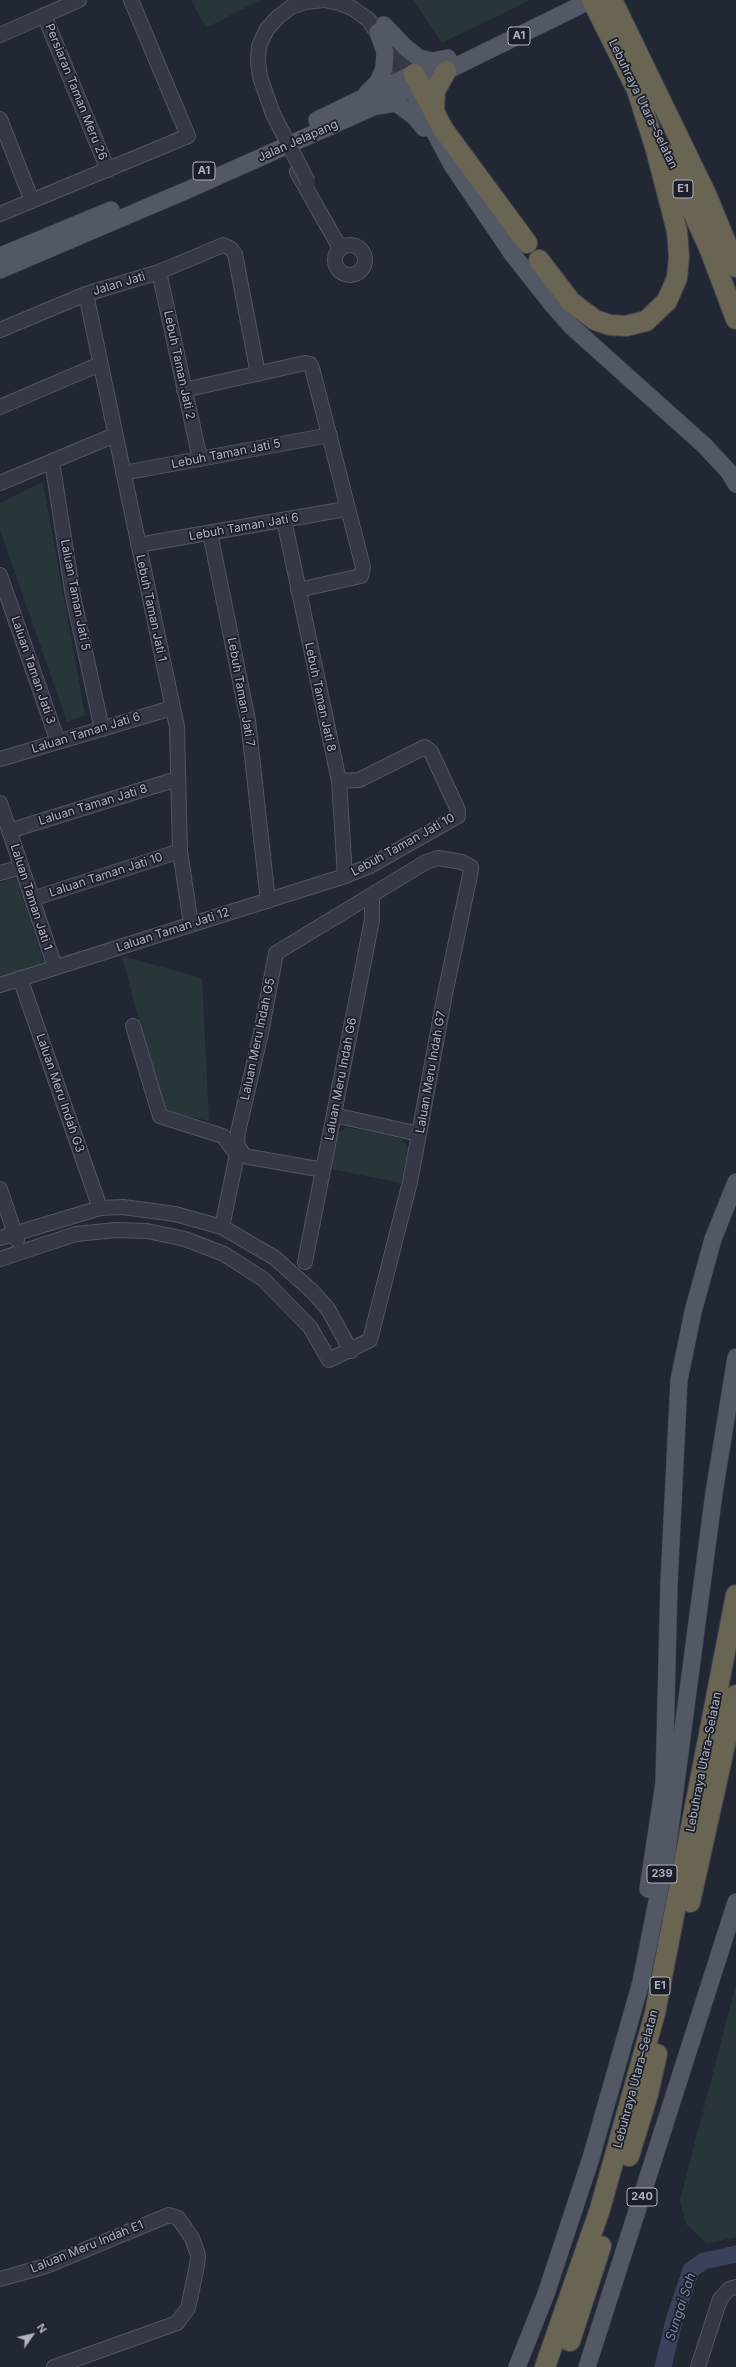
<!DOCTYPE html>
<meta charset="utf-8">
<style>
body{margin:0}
#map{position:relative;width:736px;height:2367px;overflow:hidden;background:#222734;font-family:Inter,sans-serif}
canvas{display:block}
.north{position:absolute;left:12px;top:2315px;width:40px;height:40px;-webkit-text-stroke:3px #1b1e29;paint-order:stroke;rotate:56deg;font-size:11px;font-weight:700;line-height:16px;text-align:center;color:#b0b3c1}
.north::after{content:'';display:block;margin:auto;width:14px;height:18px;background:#b0b3c1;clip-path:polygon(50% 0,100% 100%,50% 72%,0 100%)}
</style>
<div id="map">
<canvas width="736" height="2367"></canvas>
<div class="north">N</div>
</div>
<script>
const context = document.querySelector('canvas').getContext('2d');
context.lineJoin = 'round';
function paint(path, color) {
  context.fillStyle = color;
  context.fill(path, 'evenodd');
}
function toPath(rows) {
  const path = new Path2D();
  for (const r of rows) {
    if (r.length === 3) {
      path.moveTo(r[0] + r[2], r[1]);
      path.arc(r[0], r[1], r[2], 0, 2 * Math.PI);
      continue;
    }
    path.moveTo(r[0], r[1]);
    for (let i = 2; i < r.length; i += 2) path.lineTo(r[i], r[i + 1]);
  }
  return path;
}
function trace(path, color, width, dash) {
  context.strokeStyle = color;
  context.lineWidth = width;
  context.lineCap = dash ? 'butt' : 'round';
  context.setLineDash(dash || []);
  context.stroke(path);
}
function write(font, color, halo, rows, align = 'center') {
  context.font = font + ' Inter,sans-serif';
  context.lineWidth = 3.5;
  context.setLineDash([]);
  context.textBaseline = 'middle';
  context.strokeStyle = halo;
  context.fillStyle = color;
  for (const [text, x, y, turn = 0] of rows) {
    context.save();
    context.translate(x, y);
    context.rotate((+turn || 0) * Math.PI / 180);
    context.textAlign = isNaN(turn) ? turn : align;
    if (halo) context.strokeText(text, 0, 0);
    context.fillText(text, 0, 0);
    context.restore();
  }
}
paint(toPath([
 [191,0,260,0,206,28],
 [413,0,530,0,442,43],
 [43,482,85,715,67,722,0,530,0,503],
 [16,878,44,962,0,978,0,883],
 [122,956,202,978,209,1121,163,1111],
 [347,1127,402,1139,408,1148,401,1183,331,1169,338,1133],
 [736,1984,736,2237,707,2244,686,2224,680,2200]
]), '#283639');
trace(toPath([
 [663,2367,675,2317,691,2270,704,2261,736,2254]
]), '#39415b', 17);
const minor = toPath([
 [44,15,108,170],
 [0,35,79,0],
 [396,42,414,74],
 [273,114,260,77,258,62,259,46,267,29,278,17,291,7,306,2,324,0,339,3,352,8,369,20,405,78],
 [0,119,32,201],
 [297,172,340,248],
 [0,214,188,136,131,0],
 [350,260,15],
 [159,272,200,459],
 [86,294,177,727,180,851,191,924],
 [0,330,86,294,159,272,223,245,230,248,235,254,258,374],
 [184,390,305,363,310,364,312,368,363,567,361,576,298,590],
 [0,407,100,364],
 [52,461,73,596,102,729],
 [123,473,330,435],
 [0,483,115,435],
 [284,520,339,781,345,876],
 [210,533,248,720,268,901],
 [138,545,340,510,347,505],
 [0,575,58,742],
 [0,759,172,708],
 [0,803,55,967],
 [9,831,177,779],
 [0,873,21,867],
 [32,899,180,851],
 [20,978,100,1208],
 [0,985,345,876,370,866,458,816,458,810,431,752,425,747,359,780,339,781],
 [133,1026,160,1116,223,1136,237,1155,222,1227],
 [334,1115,419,1134],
 [0,1189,17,1240],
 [0,1238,100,1208,123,1207,175,1214,222,1227,275,1258,313,1292,328,1309,351,1351],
 [0,1259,76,1234,116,1230,147,1231,185,1239,224,1254,263,1279,310,1327,329,1360,370,1340,410,1182,445,994,470,875,471,867,462,862,438,858,426,862,276,953,261,1033,238,1132,237,1144,244,1156,323,1170],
 [305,1262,372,920,372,895],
 [0,2279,46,2266,169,2215,178,2218,192,2238,198,2255,197,2266,188,2308,177,2323,54,2367],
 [698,2367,720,2299,729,2289,736,2287]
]);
const major = toPath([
 [384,25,405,47,419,58,432,61,448,58],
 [407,80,452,165,513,255,551,303,571,326,705,446,729,472,736,484],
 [367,93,378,82,384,68,385,52,378,32],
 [379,106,396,103,415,117,424,128],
 [317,120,421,70],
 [0,256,111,210],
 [0,270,192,188,371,108,591,0],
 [648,1889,664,1783,669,1583,679,1380,693,1312,713,1239,736,1182],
 [517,2367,546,2294,591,2158,641,1982,667,1851,714,1493,736,1357],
 [587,2367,736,1902]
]);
const highway = toPath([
 [592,0,643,102],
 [612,0,706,194,736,267],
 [414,74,443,129,527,243],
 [434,113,435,91,446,71],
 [667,155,710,250,736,319],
 [539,260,571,302,595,320,610,325,626,326,646,321,667,301,677,278,679,257,677,231,656,150,637,90],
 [690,1902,736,1695],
 [629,2156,648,2094,657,2054],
 [570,2341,601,2246],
 [545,2367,600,2209,655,2013,736,1595]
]);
trace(minor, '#535662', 16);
trace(major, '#3f424e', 18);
trace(highway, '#40434f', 22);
trace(minor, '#353945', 14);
trace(major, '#535865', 17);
trace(highway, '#6a6553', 20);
const minorBridge = toPath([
 [273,114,308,182]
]);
trace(minorBridge, '#535662', 16, []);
trace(minorBridge, '#353945', 14);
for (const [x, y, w] of [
 [519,36,22],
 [204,171,22],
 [683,189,20],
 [662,1874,30],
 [660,1986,20],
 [642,2197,30]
]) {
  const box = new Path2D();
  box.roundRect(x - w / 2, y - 9, w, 18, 3);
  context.fillStyle = '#1b1e29';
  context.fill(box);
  trace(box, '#b0b3c1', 1);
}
write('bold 11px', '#b0b3c1', null, [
 ["A1",519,36],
 ["A1",204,171],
 ["E1",683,189],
 ["239",662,1874],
 ["E1",660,1986],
 ["240",642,2197]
]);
write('12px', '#b0b3c1', '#1b1e29', [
 ["Persiaran Taman Meru 26",76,92,68],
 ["Lebuhraya Utara–Selatan",643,104,64],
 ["Jalan Jelapang",298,141,-24],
 ["Jalan Jati",119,284,-17],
 ["Lebuh Taman Jati 2",179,365,78],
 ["Lebuh Taman Jati 5",226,454,-11],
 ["Lebuh Taman Jati 6",244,527,-10],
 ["Laluan Taman Jati 5",75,595,79],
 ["Lebuh Taman Jati 1",151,608,78],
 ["Laluan Taman Jati 3",33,670,71],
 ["Lebuh Taman Jati 7",241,692,80],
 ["Lebuh Taman Jati 8",320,697,78],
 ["Laluan Taman Jati 6",86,733,-17],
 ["Laluan Taman Jati 8",93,805,-17],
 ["Lebuh Taman Jati 10",403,845,-29],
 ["Laluan Taman Jati 10",106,875,-18],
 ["Laluan Taman Jati 1",31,897,72],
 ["Laluan Taman Jati 12",173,930,-18],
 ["Laluan Meru Indah G5",258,1039,-78],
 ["Laluan Meru Indah G7",431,1072,-80],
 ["Laluan Meru Indah G6",341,1079,-79],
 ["Laluan Meru Indah G3",60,1093,71],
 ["Lebuhraya Utara–Selatan",704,1762,-79],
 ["Lebuhraya Utara–Selatan",636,2079,-75],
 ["Laluan Meru Indah E1",87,2247,-22]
]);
write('italic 13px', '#7c86a6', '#1b1e29', [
 ["Sungai Sah",681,2307,-72]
]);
</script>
